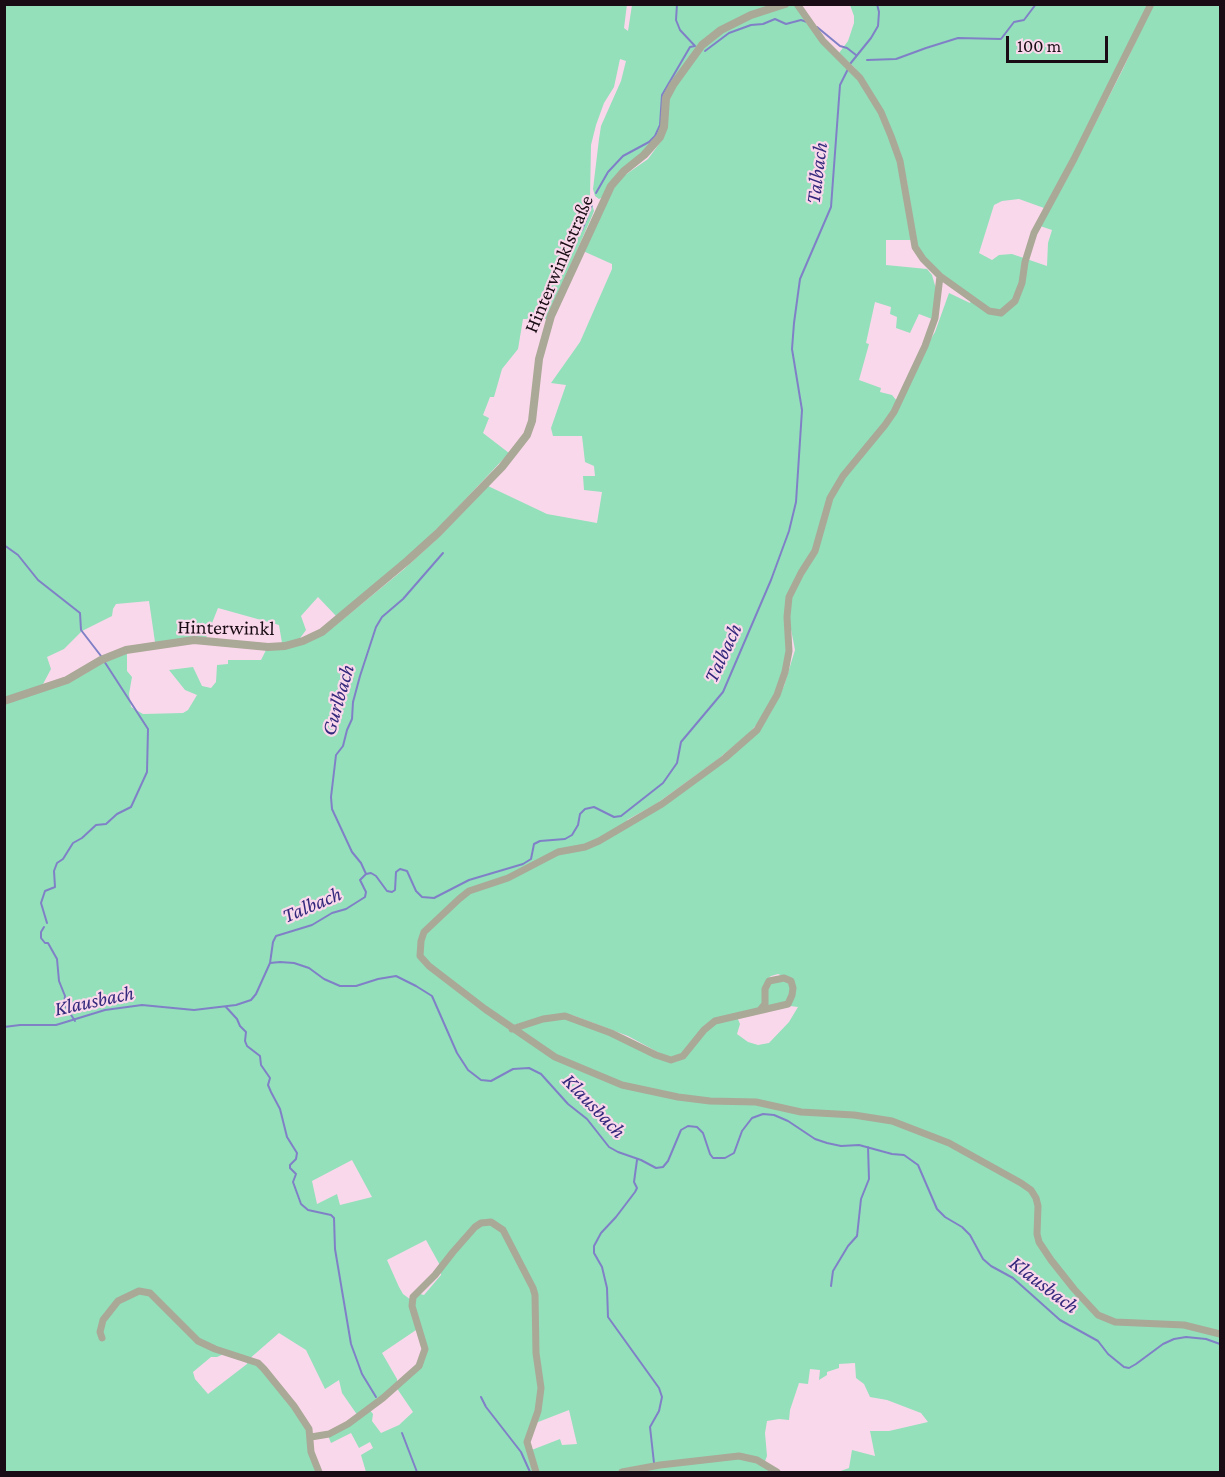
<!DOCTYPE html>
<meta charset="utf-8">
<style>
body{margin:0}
#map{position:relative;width:1225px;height:1477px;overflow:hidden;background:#fad8eb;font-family:"Crimson Pro",serif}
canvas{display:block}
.frame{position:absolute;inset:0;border:6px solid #190c14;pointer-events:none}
.scale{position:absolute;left:1006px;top:36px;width:102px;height:27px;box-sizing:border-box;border:3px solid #190c14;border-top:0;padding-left:8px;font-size:18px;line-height:21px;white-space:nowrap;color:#190c14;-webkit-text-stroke:4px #fad8eb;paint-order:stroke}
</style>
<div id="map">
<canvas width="1225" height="1477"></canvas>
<div class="frame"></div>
<div class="scale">100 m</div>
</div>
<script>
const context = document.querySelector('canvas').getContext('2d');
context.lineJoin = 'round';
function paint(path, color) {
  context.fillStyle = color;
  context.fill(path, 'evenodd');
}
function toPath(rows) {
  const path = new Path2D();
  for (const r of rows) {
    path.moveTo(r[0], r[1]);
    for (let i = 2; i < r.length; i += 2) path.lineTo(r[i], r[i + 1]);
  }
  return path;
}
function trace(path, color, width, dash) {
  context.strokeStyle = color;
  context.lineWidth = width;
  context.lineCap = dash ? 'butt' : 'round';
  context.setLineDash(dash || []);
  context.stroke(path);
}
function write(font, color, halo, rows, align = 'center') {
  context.font = font + ' "Crimson Pro",serif';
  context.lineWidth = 4.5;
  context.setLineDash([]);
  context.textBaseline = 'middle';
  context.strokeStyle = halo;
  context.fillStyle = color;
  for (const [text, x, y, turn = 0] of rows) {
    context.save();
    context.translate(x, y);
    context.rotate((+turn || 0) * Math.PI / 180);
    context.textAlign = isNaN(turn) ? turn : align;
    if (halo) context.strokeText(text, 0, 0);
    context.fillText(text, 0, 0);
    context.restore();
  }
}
paint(toPath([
 [627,4,624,28,628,31,632,5,797,5,807,16,817,36,851,70,875,102,898,160,911,240,886,240,886,265,927,269,932,275,936,289,932,319,919,314,910,333,896,328,897,317,890,314,891,307,875,302,866,343,869,344,859,380,881,388,880,392,892,395,897,401,885,423,851,463,830,495,813,551,789,592,785,615,787,646,784,668,775,693,762,719,747,735,717,760,656,804,627,820,630,824,661,808,698,781,757,733,770,714,784,686,795,650,789,619,790,604,796,585,817,552,833,496,847,473,888,424,905,394,926,347,935,332,949,293,970,303,973,298,927,262,920,251,915,237,907,182,900,151,883,112,869,87,855,68,839,53,848,41,854,23,854,16,850,5,1220,5,1220,1332,1192,1326,1192,1328,1220,1336,1220,1472,838,1472,849,1468,852,1450,875,1456,870,1431,889,1431,928,1422,921,1413,887,1400,870,1397,864,1384,856,1378,855,1363,839,1364,839,1368,827,1372,827,1375,819,1380,820,1370,810,1369,808,1384,799,1383,790,1410,789,1420,779,1419,767,1421,765,1433,767,1456,764,1464,777,1472,366,1472,361,1455,373,1448,370,1442,359,1448,351,1433,331,1443,329,1438,329,1434,348,1424,358,1416,342,1393,339,1380,325,1389,306,1350,279,1333,248,1360,258,1363,264,1369,294,1406,307,1426,317,1472,5,1472,5,703,68,682,83,675,108,659,127,653,127,671,132,677,129,694,131,707,143,714,183,713,188,710,197,695,185,690,169,670,193,667,202,686,211,688,216,682,217,665,228,664,228,660,261,660,266,650,287,648,325,634,403,570,439,537,488,486,547,514,597,523,602,492,584,490,583,476,595,476,594,466,585,462,582,436,553,436,551,428,566,385,551,383,580,342,612,269,612,264,583,251,618,180,648,159,662,140,666,131,667,105,662,104,660,129,654,142,614,178,603,197,599,199,595,196,593,189,599,139,601,126,621,81,626,61,620,59,614,87,604,103,596,125,591,145,590,197,594,211,592,216,547,319,523,319,518,349,502,369,494,397,490,397,483,415,489,418,483,433,509,453,444,522,406,559,337,617,318,597,301,616,306,630,298,641,282,643,279,625,218,608,206,638,155,642,149,601,116,604,113,609,112,616,82,631,64,649,47,657,51,669,42,686,5,697,5,5],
 [1145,13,1148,15,1123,69,1069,175,1040,226,1052,230,1048,243,1047,266,1012,254,999,255,992,260,979,253,994,205,1002,201,1019,199,1044,208,1068,168],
 [430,964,511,1026,549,1015,572,1015,628,1036,667,1057,679,1056,704,1026,712,1020,758,1008,762,1005,763,988,767,979,771,976,778,974,791,979,795,987,794,996,790,1006,798,1007,789,1022,769,1043,758,1045,748,1042,737,1034,740,1024,737,1017,712,1024,685,1056,676,1062,670,1062,649,1055,608,1033,566,1018,553,1018,511,1031,434,971],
 [352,1160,372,1197,340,1205,337,1194,317,1204,312,1181],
 [426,1240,441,1267,441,1275,424,1295,416,1293,411,1300,403,1294,399,1287,387,1260],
 [419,1328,425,1349,423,1359,413,1372,397,1386,397,1379,382,1353],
 [226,1353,248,1360,247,1364,208,1394,195,1379,193,1372,211,1357,217,1357],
 [396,1387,413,1412,399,1425,381,1433,372,1421,373,1414,369,1409],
 [569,1410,577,1444,562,1445,560,1439,529,1451,527,1440,533,1424],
 [779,979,788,983,791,988,788,1001,766,1007,768,985]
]), '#93e0bb');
trace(toPath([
 [677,4,676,20,680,30,695,46],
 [817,27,840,46,847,48,856,55],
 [705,51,729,33,751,25,763,24,775,19,786,24,801,20,807,22],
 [867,60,896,59,926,48,958,38,1001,39,1014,22,1024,20,1036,4],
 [850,64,871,38,878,26,879,12,877,4],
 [596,193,608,172,623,156,649,142,655,136,660,125,662,95,690,47,695,46],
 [582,230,592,205],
 [4,545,18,555,38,580,80,613,81,630,101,656],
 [366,874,361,863,352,852,332,809,331,797,336,755,343,746,347,730,352,719,353,702,360,676,376,627,382,617,403,599,443,553],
 [47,923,41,903,45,891,55,887,54,871,57,863,63,859,73,843,82,838,96,825,106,824,117,814,131,807,147,772,148,729,104,661],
 [44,927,41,932,41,938,45,943,48,943,57,959,59,981,65,996,64,1004,75,1021],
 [270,963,273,942,276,936,312,925,332,913,346,909,365,897,366,892,360,880,366,874,371,873,376,876,387,891,392,892,395,890,396,872,400,869,407,871,416,891,422,897,434,898,469,880,523,864,531,859,534,844,540,841,565,839,572,835,578,825,580,814,585,809,594,807,614,817,621,816,663,783,677,763,681,742,723,692,771,580,789,531,796,502,802,410,792,349,794,323,800,279,831,207,840,85,848,69],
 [226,1007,237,1019,240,1026,246,1032,245,1041,247,1046,260,1056,261,1065,270,1078,268,1085,271,1092,280,1109,287,1137,297,1153,296,1159,290,1165,290,1168,296,1174,293,1182,301,1204,308,1210,331,1215,334,1218,335,1249,351,1344,362,1374,376,1397],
 [4,1027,20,1025,56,1025,105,1010,142,1005,194,1010,236,1005,251,1000,256,994,270,963,280,962,294,963,309,968,324,979,340,986,356,986,378,979,396,976,416,986,432,996,457,1053,468,1070,481,1080,491,1081,513,1069,529,1068,541,1074,568,1104,587,1119,609,1147,618,1152,641,1160,656,1168,663,1167,668,1161,681,1130,688,1126,697,1127,703,1133,710,1154,713,1158,725,1158,734,1153,742,1131,752,1118,763,1114,774,1115,788,1121,815,1139,827,1143,841,1146,859,1145,892,1154,904,1155,918,1165,937,1209,945,1217,962,1227,970,1235,983,1259,991,1266,1013,1278,1060,1320,1098,1341,1108,1354,1124,1367,1129,1368,1136,1364,1163,1344,1174,1339,1186,1337,1206,1339,1220,1344],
 [637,1160,634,1182,637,1188,635,1192,616,1217,601,1233,594,1246,594,1253,602,1267,607,1288,608,1317,659,1388,662,1397,659,1411,650,1427,654,1463],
 [831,1286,833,1271,848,1246,857,1236,861,1199,869,1179,868,1147],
 [481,1397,486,1407,521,1452,530,1472],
 [402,1433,417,1472]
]), '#8080c7', 2);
trace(toPath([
 [797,4,823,41,860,78,881,112,891,136,900,161,915,247,923,259,940,276,935,318,925,346,894,412,885,425,843,476,830,498,815,551,801,573,789,597,787,617,789,651,785,672,777,695,757,730,725,758,662,804,599,841,585,847,558,852,508,878,469,891,459,899,424,932,421,941,420,956,429,966,485,1009,555,1057,622,1085,678,1097,710,1101,756,1102,801,1112,854,1115,892,1121,949,1143,1021,1183,1031,1190,1036,1198,1038,1206,1037,1234,1039,1242,1051,1260,1074,1289,1098,1315,1115,1322,1184,1325,1220,1334],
 [940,276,989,311,1001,313,1015,301,1022,283,1025,262,1034,233,1074,159,1151,4],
 [512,1029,543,1019,565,1016,611,1033,656,1055,671,1060,683,1056,704,1030,715,1021,788,1004,792,995,793,988,791,981,784,978,769,981,765,989,765,1004,760,1010],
 [102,1338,100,1332,103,1320,118,1301,139,1291,150,1293,198,1341,215,1349,258,1363,264,1369,294,1406,309,1429,311,1452,319,1472],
 [311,1437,329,1434,348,1424,383,1398,419,1366,425,1349,412,1306,413,1297,435,1275,453,1252,475,1227,481,1223,491,1222,503,1230,533,1288,535,1295,536,1353,541,1388,538,1411,527,1442,536,1472],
 [622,1472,660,1465,739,1456,757,1460,777,1472]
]), '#aaa896', 7);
trace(toPath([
 [4,701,67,680,101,660,126,650,194,640,268,647,285,646,303,641,322,632,407,561,438,533,502,467,527,435,532,421,539,359,551,316,611,186,624,171,644,155,660,137,664,127,666,98,673,85,702,45,721,30,751,15,785,4]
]), '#aaa896', 8);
write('20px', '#190c14', '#fad8eb', [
 ["Hinterwinklstraße",559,264,-67],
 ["Hinterwinkl",226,628,1]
]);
write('italic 21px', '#33287c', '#fad8eb', [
 ["Talbach",817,173,-83],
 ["Talbach",723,653,-65],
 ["Gurlbach",338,700,-74],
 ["Talbach",312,905,-23],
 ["Klausbach",94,1001,-12],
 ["Klausbach",594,1106,46],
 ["Klausbach",1044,1285,37]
]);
</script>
